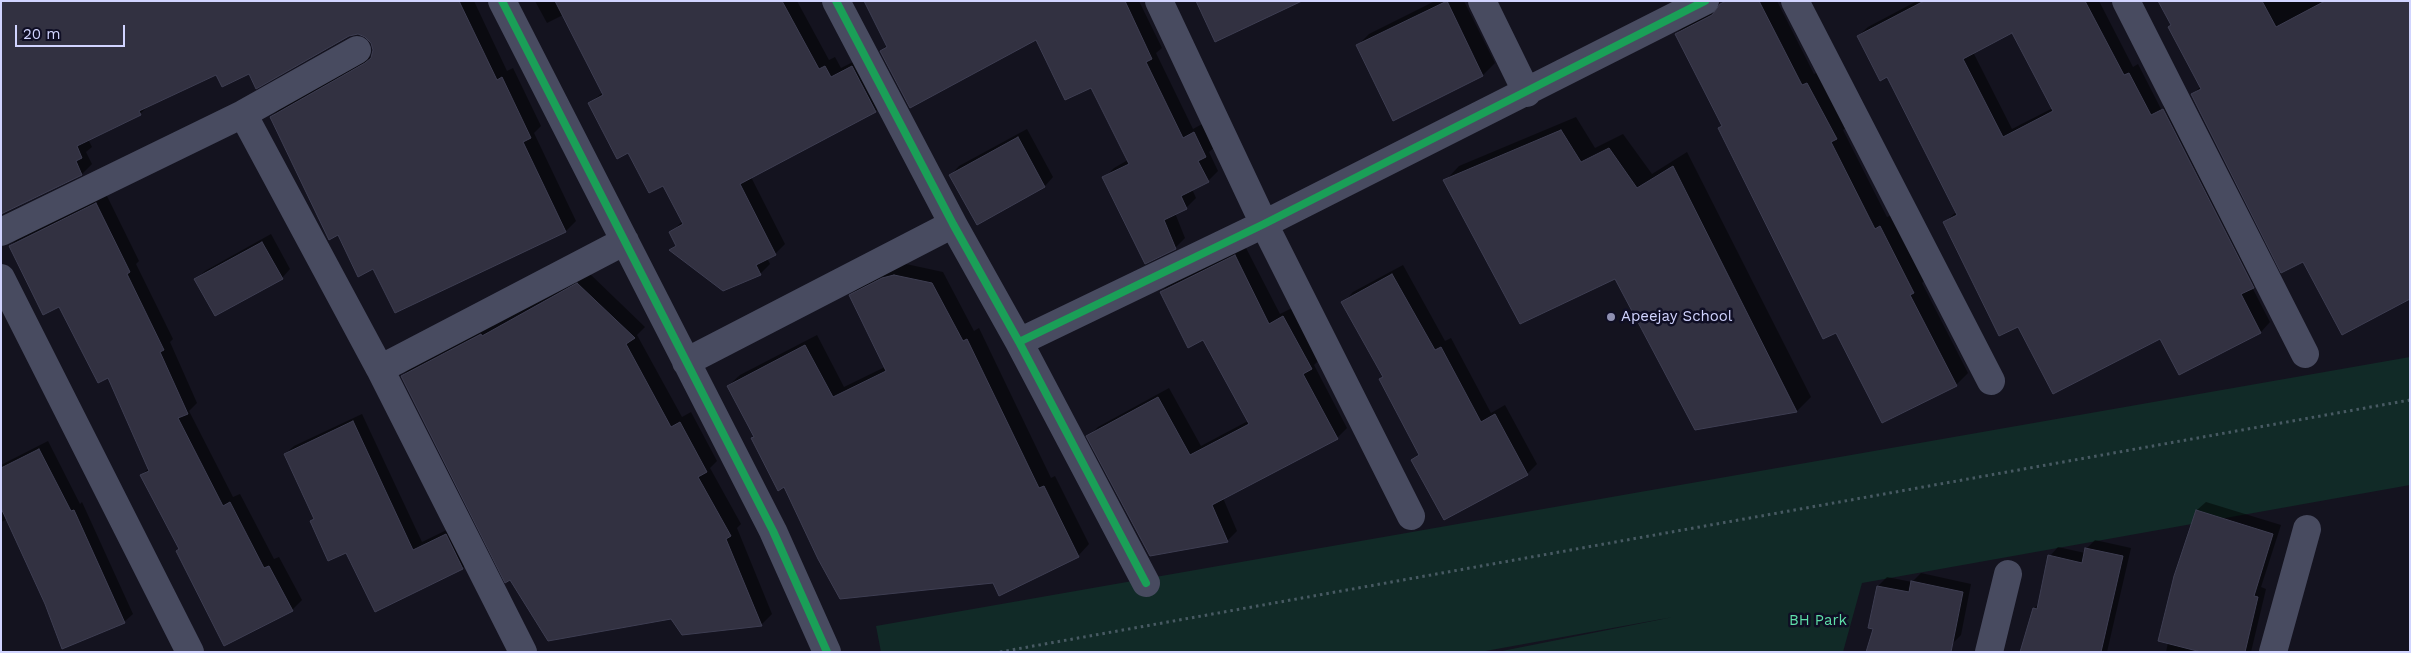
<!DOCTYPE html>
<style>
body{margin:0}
#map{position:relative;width:2411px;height:653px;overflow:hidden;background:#14131f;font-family:"Work Sans",sans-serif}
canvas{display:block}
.frame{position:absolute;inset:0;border:2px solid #d1d4ff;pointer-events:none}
.scale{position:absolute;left:15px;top:25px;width:110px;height:22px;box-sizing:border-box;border:2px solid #d1d4ff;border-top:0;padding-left:6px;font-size:15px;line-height:18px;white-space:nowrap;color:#d1d4ff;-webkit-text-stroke:4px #0f0e24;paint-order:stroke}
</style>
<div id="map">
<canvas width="2411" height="653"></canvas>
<div class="frame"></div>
<div class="scale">20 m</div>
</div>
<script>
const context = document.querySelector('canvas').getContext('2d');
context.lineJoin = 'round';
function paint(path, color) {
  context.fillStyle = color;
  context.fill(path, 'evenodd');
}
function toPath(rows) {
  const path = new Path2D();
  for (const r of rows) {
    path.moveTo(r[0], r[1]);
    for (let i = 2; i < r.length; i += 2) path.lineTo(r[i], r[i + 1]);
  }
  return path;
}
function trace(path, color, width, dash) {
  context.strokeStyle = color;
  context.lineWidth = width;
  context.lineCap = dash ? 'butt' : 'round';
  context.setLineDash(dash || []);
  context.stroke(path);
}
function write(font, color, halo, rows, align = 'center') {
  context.font = font + ' "Work Sans",sans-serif';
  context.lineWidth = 5;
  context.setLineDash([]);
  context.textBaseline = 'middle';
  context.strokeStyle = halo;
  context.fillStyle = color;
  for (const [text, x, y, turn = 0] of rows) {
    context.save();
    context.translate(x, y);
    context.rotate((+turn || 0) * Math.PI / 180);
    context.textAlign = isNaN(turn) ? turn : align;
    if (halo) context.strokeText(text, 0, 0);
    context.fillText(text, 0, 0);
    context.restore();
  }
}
paint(toPath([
 [2410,357,2410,485,1862,583,1843,652,1497,652,1673,617,1480,652,881,652,876,626]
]), '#112a27');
paint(toPath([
 [1,1,474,1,507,71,513,68,541,126,534,133,576,221,566,231,395,311,374,268,339,234,271,117,281,107,372,56,374,50,372,42,366,36,358,33,250,72,216,73,148,106,140,114,88,139,92,147,86,152,92,164,82,174,1,213],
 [535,1,797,1,829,60,835,57,841,68,863,57,886,101,876,111,751,177,785,244,775,254,767,258,770,264,760,274,671,249,677,244,671,232,683,221,664,184,629,151,589,104,603,92,563,15,547,23],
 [866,1,1139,1,1162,48,1156,53,1193,129,1204,123,1216,146,1209,152,1218,171,1208,181,1192,189,1196,198,1186,208,1175,213,1185,238,1175,248,1104,178,1114,168,1128,160,1091,86,1037,38,881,51,887,45],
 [1435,1,1464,1,1495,63,1483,75,1394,119,1357,46,1369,34],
 [1725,1,1777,1,1814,74,1820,71,1848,126,1843,130,1887,217,1892,215,1925,280,1922,283,1968,373,1956,385,1837,331,1720,128,1723,125,1676,34,1688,22,1720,6],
 [1917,1,2099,1,2133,67,2138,64,2251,285,2254,285,2163,106,2173,100,2262,277,2252,287,2270,322,2261,332,2179,374,2160,337,2018,325,1999,335,1944,223,1956,212,1888,76,1858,36,1868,27],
 [2013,31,2053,108,2012,129,1973,52],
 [2159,1,2410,1,2303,260,2192,95,2201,86],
 [1576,117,1595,148,1623,134,1652,174,1687,152,1811,397,1797,411,1696,429,1616,277,1445,181,1459,166],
 [1027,129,1053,177,1045,186,977,223,951,175,959,166],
 [106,194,139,261,136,264,173,339,170,342,197,403,189,411,233,497,240,494,274,559,279,557,302,600,292,610,180,549,142,475,149,468,108,376,60,305,10,246,20,236],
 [271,234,290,269,282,278,196,279,205,271],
 [1245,246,1280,314,1294,307,1321,358,1314,365,1347,428,1337,438,1223,498,1237,531,1227,541,1088,437,1098,427,1169,388,1201,446,1248,421,1204,339,1161,292,1171,282],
 [906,264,943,272,974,331,979,328,1051,478,1055,476,1089,544,1078,556,994,581,785,486,755,436,728,386,740,375,817,335,844,387,885,367,851,295,862,284,894,267],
 [1403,265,1445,341,1451,338,1491,413,1505,405,1537,464,1527,474,1413,460,1419,453,1380,380,1384,376,1343,303,1353,292],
 [589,273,645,327,637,335,682,417,691,412,717,461,710,468,741,524,737,528,772,614,762,624,683,634,672,617,402,376,413,365,492,324,493,326],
 [362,414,422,542,455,526,471,559,463,568,376,610,347,551,311,522,315,518,285,454,294,446],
 [48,441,80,504,82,502,133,614,124,622,46,604,8,519,1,522,1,465],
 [2206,502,2281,525,2261,587,2266,589,2251,652,2166,652,2197,510],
 [2095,540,2131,548,2107,652,2021,652,2034,609,2039,603,2050,556,2058,547,2085,553,2086,549],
 [1921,573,1971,584,1961,635,1952,644,1870,627,1878,586,1887,577,1912,582]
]), '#0007');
const building = toPath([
 [1,1,459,1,497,80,502,77,531,138,523,142,566,232,395,313,373,269,358,277,338,235,329,240,270,117,365,63,371,58,373,50,371,43,365,37,358,34,349,36,256,89,249,74,222,87,216,75,139,111,141,115,77,146,82,158,76,161,82,175,1,214,1,1],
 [555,1,782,1,819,69,825,66,831,77,852,66,876,112,740,184,776,255,756,265,761,275,723,291,669,250,676,246,669,232,683,224,663,186,649,193,628,153,617,159,588,103,603,95,555,1],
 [864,1,1125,1,1152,59,1146,62,1183,138,1194,132,1206,157,1198,161,1209,182,1181,196,1187,209,1164,220,1176,249,1145,264,1102,177,1129,164,1091,88,1065,100,1036,40,910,108,880,51,887,47,864,1],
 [1196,1,1302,1,1215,42,1196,1],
 [1447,1,1483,76,1393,121,1356,45,1447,1],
 [1726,1,1759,1,1802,85,1807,83,1837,139,1831,142,1875,229,1880,226,1914,293,1910,295,1957,386,1882,423,1836,333,1823,339,1718,128,1722,126,1675,34,1712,15,1720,4,1726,1],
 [1924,1,2085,1,2124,75,2129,73,2151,115,2163,109,2254,288,2241,294,2261,333,2179,375,2160,339,2053,394,2018,327,1999,336,1943,222,1957,215,1887,77,1880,81,1857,36,1924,1],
 [2012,33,2053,111,2003,137,1963,59,2012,33],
 [2158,1,2262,1,2276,27,2325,1,2410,1,2410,299,2342,335,2303,262,2281,273,2191,94,2201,89,2168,27,2171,25,2158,1],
 [1561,130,1581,162,1609,148,1637,188,1673,166,1797,412,1695,430,1615,279,1520,324,1443,180,1561,130],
 [1018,137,1045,187,977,225,949,175,1018,137],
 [96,203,130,272,127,274,164,350,160,352,188,414,178,418,223,506,230,502,264,568,269,566,293,611,224,646,176,551,179,549,140,475,149,471,108,378,98,383,59,307,43,315,9,246,96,203],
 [262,242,283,279,215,316,194,279,262,242],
 [1235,255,1269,324,1283,316,1312,369,1303,374,1338,439,1212,505,1228,542,1150,556,1086,436,1158,397,1190,455,1249,424,1203,340,1188,348,1160,292,1235,255],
 [1392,274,1435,350,1441,347,1481,422,1495,414,1528,475,1444,520,1411,460,1419,455,1379,379,1383,377,1341,302,1392,274],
 [894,275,932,283,963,341,967,339,1039,488,1044,486,1079,557,999,596,993,583,840,599,818,559,784,487,778,491,751,438,754,437,727,386,805,345,833,397,886,371,849,295,882,278,894,275],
 [577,283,635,338,626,344,671,427,680,422,707,472,698,477,731,536,726,539,762,626,682,635,671,619,548,641,510,580,505,583,401,376,481,334,482,336,577,283],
 [353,421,413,550,446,534,463,569,375,612,346,553,328,561,310,521,314,519,284,454,353,421],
 [39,449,71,511,74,510,125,623,62,649,45,604,1,508,1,468,39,449],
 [2196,510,2273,534,2254,596,2258,597,2245,652,2201,652,2158,641,2174,576,2196,510],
 [2085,548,2123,556,2101,652,2020,652,2033,608,2037,609,2048,555,2082,563,2085,548],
 [1911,581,1963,592,1951,652,1866,652,1873,629,1868,628,1877,586,1909,592,1911,581]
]);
paint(building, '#323141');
trace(building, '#3e3e52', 1);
trace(toPath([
 [1000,652,2410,400]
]), '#485a63', 3, [2.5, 4]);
trace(toPath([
 [502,1,773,531,827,652],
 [836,1,953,224,1019,342,1146,583],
 [1159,1,1264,224,1411,516],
 [1482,1,1527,93],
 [1795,1,1991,381],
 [2126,1,2305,354],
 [243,114,380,369,523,652],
 [1,232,243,114,357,50],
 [1,278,190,652],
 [1019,342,1264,224,1705,1],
 [686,362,953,224],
 [380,369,625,241],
 [1989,652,2008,574],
 [2273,652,2307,529]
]), '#484b60', 28);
trace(toPath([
 [502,1,773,531,827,652],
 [836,1,953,224,1019,342,1146,583],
 [1019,342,1264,224,1705,1]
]), '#1a9f57', 8);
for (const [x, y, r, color] of [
 [1611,317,5,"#8f90b1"]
]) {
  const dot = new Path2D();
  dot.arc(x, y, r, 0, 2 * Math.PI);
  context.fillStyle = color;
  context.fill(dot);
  trace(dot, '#0f0e24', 2);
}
write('15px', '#d1d4ff', '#0f0e24', [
 ["Apeejay School",1621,317]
], 'left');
write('15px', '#5edfa9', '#0f0e24', [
 ["BH Park",1818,621]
]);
</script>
